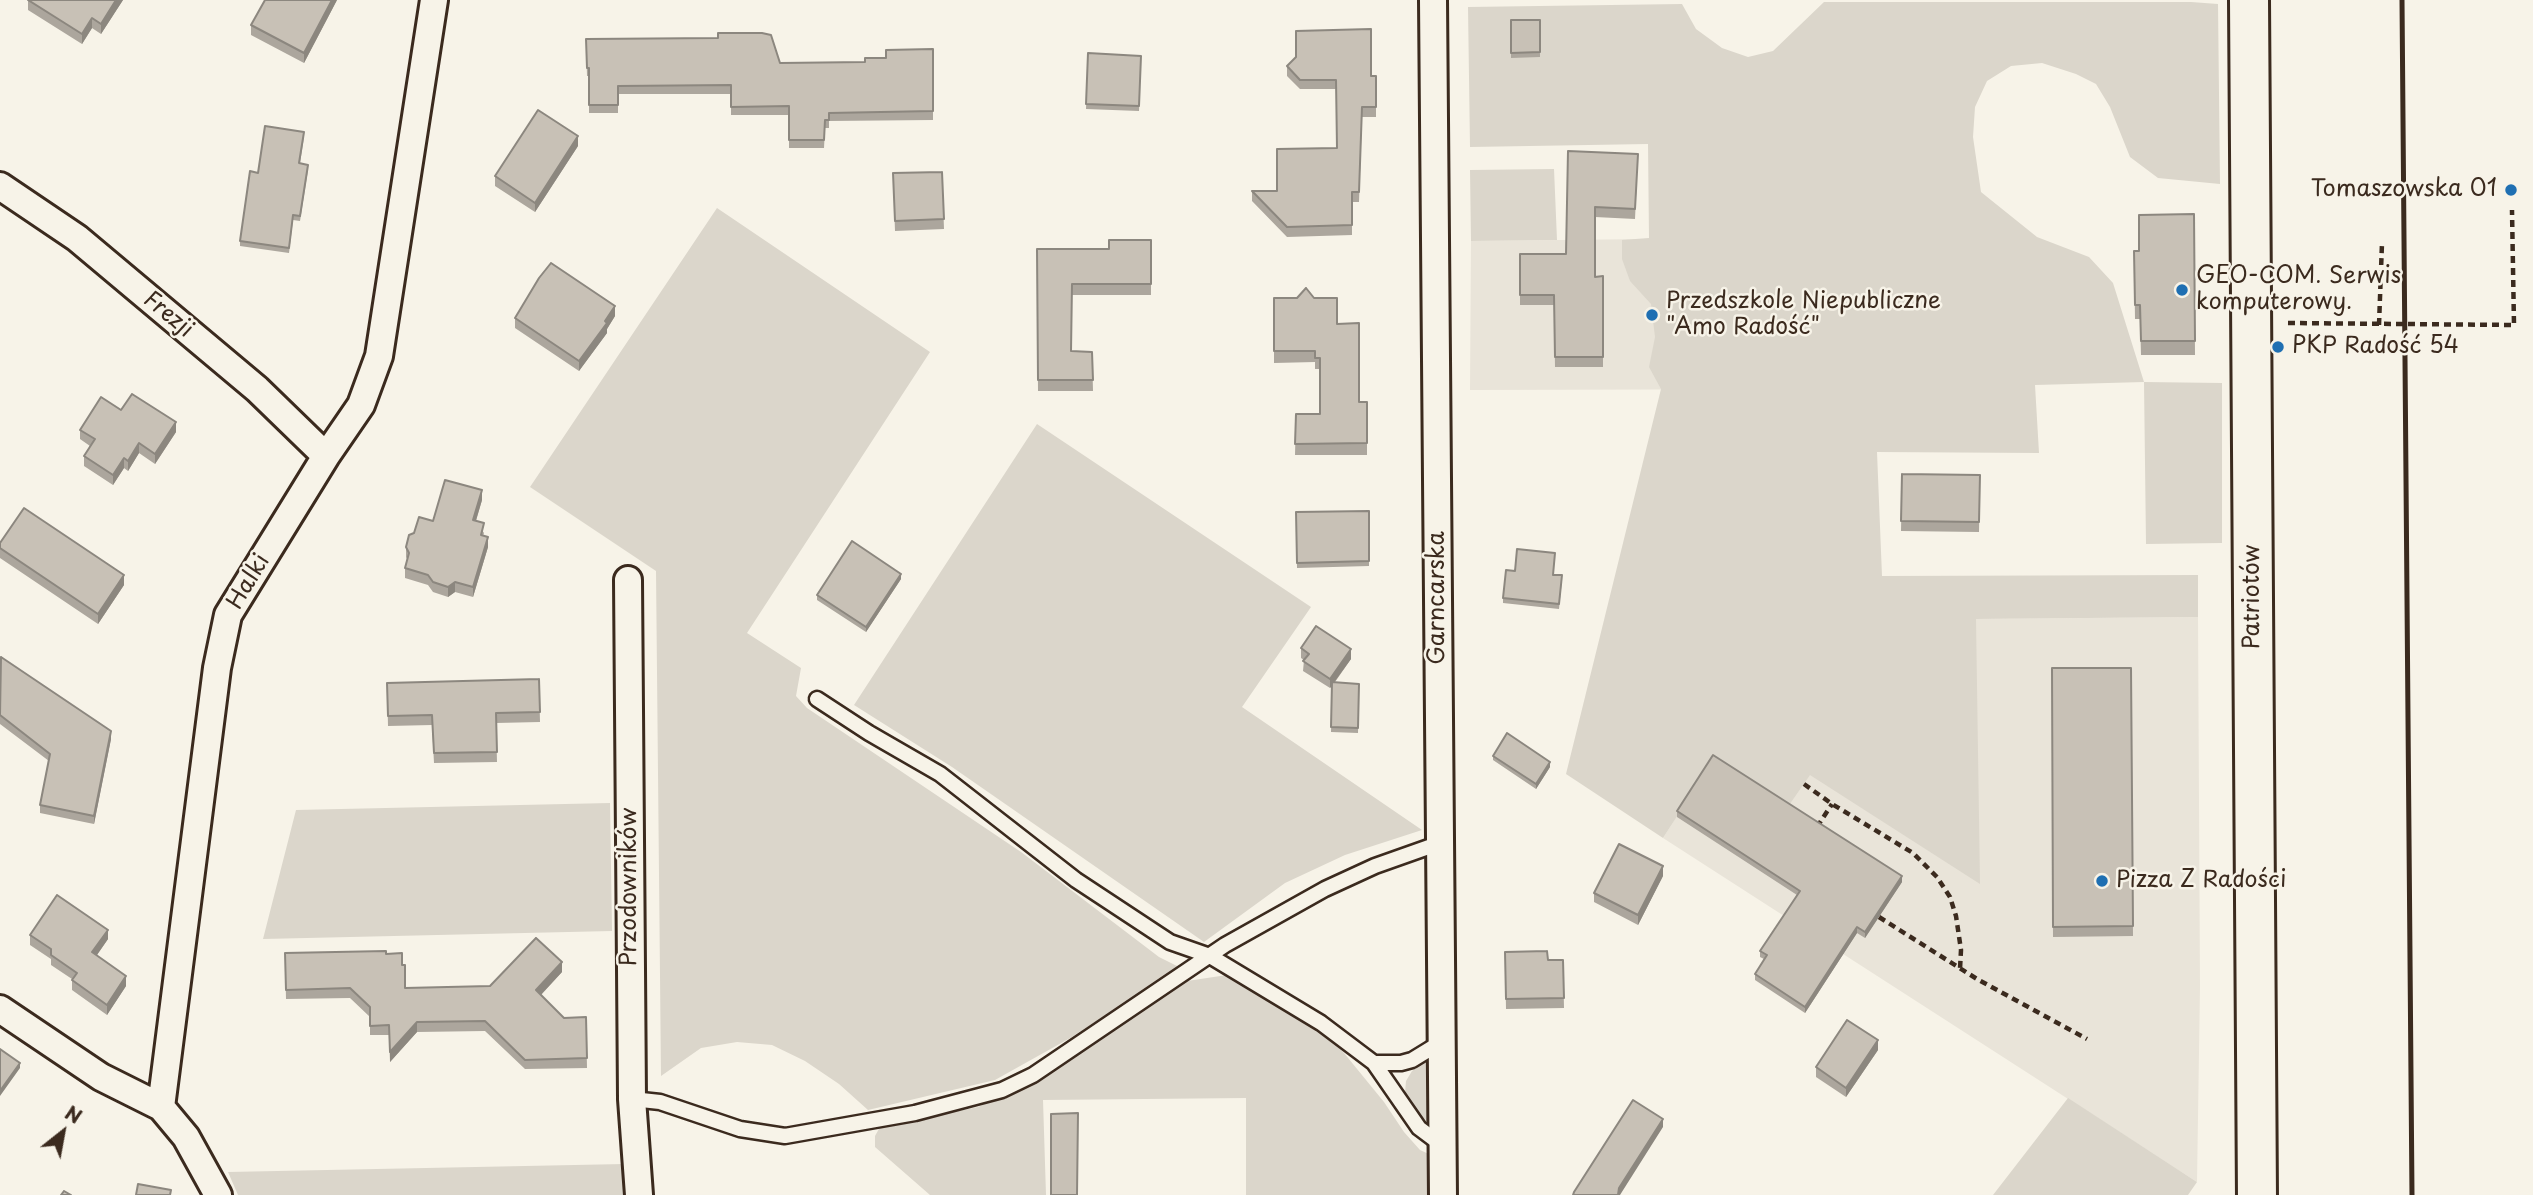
<!DOCTYPE html>
<meta charset="utf-8">
<style>
body{margin:0}
#map{position:relative;width:2533px;height:1195px;overflow:hidden;background:#f7f3e8;font-family:"Playpen Sans",sans-serif}
canvas{display:block}
.north{position:absolute;left:28px;top:1097px;width:70px;height:70px;-webkit-text-stroke:5px #f7f3e8;paint-order:stroke;rotate:31deg;font-size:19px;font-weight:700;line-height:28px;text-align:center;color:#3b2a1e}
.north::after{content:'';display:block;margin:auto;width:24px;height:32px;background:#3b2a1e;clip-path:polygon(50% 0,100% 100%,50% 72%,0 100%)}
</style>
<div id="map">
<canvas width="2533" height="1195"></canvas>
<div class="north">N</div>
</div>
<script>
const context = document.querySelector('canvas').getContext('2d');
context.lineJoin = 'round';
function paint(path, color) {
  context.fillStyle = color;
  context.fill(path, 'evenodd');
}
function toPath(rows) {
  const path = new Path2D();
  for (const r of rows) {
    path.moveTo(r[0], r[1]);
    for (let i = 2; i < r.length; i += 2) path.lineTo(r[i], r[i + 1]);
  }
  return path;
}
function trace(path, color, width, dash) {
  context.strokeStyle = color;
  context.lineWidth = width;
  context.lineCap = dash ? 'butt' : 'round';
  context.setLineDash(dash || []);
  context.stroke(path);
}
function write(font, color, halo, rows, align = 'center') {
  context.font = font + ' "Playpen Sans",sans-serif';
  context.lineWidth = 5;
  context.setLineDash([]);
  context.textBaseline = 'middle';
  context.strokeStyle = halo;
  context.fillStyle = color;
  for (const [text, x, y, turn = 0] of rows) {
    context.save();
    context.translate(x, y);
    context.rotate((+turn || 0) * Math.PI / 180);
    context.textAlign = isNaN(turn) ? turn : align;
    if (halo) context.strokeText(text, 0, 0);
    context.fillText(text, 0, 0);
    context.restore();
  }
}
paint(toPath([
 [1649,239,1835,389,1470,390,1471,241],
 [2198,617,2200,987,2197,1182,1663,838,1713,760,1809,775,1976,619]
]), '#e9e4d9');
paint(toPath([
 [1824,2,2191,2,2218,4,2220,184,2158,178,2130,157,2110,107,2096,84,2076,74,2042,63,2011,66,1987,81,1975,107,1973,137,1981,192,2037,237,2089,257,2113,283,2144,382,2222,383,2222,543,2146,544,2144,382,2035,385,2039,453,1877,452,1882,576,2198,575,2198,617,1976,619,1980,884,1810,775,1787,808,1713,761,1663,838,1566,774,1661,389,1649,367,1655,337,1651,304,1630,281,1622,259,1622,240,1649,238,1648,144,1470,147,1468,7,1682,4,1696,29,1722,48,1748,57,1773,51],
 [1554,169,1557,240,1471,241,1470,170],
 [717,208,930,352,747,633,801,668,796,696,807,708,1021,852,1159,957,1179,967,1072,1037,995,1080,868,1110,839,1084,805,1061,772,1045,737,1042,701,1048,661,1076,656,571,530,487],
 [1037,424,1311,607,1242,707,1422,830,1345,855,1285,883,1204,942,952,767,854,705],
 [610,803,612,931,263,939,296,810],
 [1227,975,1326,1035,1344,1053,1384,1102,1404,1132,1420,1150,1431,1155,1429,1195,1246,1195,1246,1098,1043,1100,1046,1195,930,1195,875,1147,875,1136,880,1127,978,1107,1042,1078,1187,981],
 [1432,1059,1433,1125,1419,1115,1405,1093,1406,1081,1412,1071,1421,1064],
 [2068,1098,2197,1182,2188,1195,1993,1195],
 [624,1164,626,1195,238,1195,228,1172]
]), '#dbd6cb');
const service = toPath([
 [817,699,869,733,940,774,1076,880,1170,942,1210,956,1321,1023,1374,1063,1419,1128,1443,1146],
 [1374,1063,1401,1063,1412,1060,1443,1041],
 [632,1099,660,1102,740,1129,785,1136,915,1113,1002,1090,1033,1075,1225,945,1325,889,1375,866,1440,843]
]);
const minor = toPath([
 [1433,0,1443,1195],
 [0,186,77,238,257,389,326,456],
 [628,580,632,1099,639,1195],
 [0,1009,101,1077,161,1107],
 [218,1195,186,1137,161,1107,217,668,228,615,326,456,361,405,379,356,434,0]
]);
const secondary = toPath([
 [2249,0,2257,1195]
]);
trace(service, '#3b2a1e', 19);
trace(minor, '#3b2a1e', 32);
trace(secondary, '#3b2a1e', 44);
trace(toPath([
 [2288,323,2514,325,2512,210],
 [2379,325,2382,243],
 [1804,784,1832,804,1913,853,1937,877,1950,897,1956,916,1961,950,1960,969],
 [1817,827,1832,804],
 [1879,917,1977,979,2087,1039]
]), '#3b2a1e', 4.5, [7, 5]);
trace(service, '#f7f3e8', 14);
trace(minor, '#f7f3e8', 26);
trace(secondary, '#f7f3e8', 38);
trace(toPath([
 [2402,0,2412,1195]
]), '#3b2a1e', 5);
paint(toPath([
 [28,0,123,0,101,34,92,28,82,44,28,10],
 [337,0,304,63,251,35,251,25],
 [1511,20,1540,20,1540,57,1511,58],
 [586,39,780,63,865,62,933,49,933,120,829,121,829,128,825,128,824,148,789,148,789,115,731,115,731,94,618,94,618,113,589,113,589,76,587,76],
 [1088,53,1141,56,1139,111,1086,109],
 [1287,66,1376,76,1376,117,1362,117,1359,202,1352,202,1352,235,1287,237,1252,201,1252,191,1277,191,1337,148,1336,89,1300,89,1287,76],
 [304,137,300,163,308,170,300,221,293,220,289,253,240,246,240,241,258,173],
 [578,146,535,212,495,186,495,176],
 [1568,151,1638,154,1635,219,1595,217,1595,277,1603,276,1603,367,1555,367,1554,305,1520,305,1520,254,1566,254],
 [942,172,944,229,895,231,893,173],
 [2194,214,2195,355,2141,355,2140,319,2135,319,2134,251,2139,251],
 [1151,240,1151,295,1072,295,1071,351,1092,352,1093,391,1038,391,1037,249,1109,249],
 [1274,298,1337,324,1359,402,1367,402,1367,455,1295,455,1296,414,1320,414,1320,369,1315,369,1315,362,1274,363],
 [615,316,607,329,607,333,579,371,515,328,515,318],
 [121,410,176,432,155,464,139,453,128,471,124,468,113,485,84,466,84,456,90,446,80,439,80,430],
 [1902,474,1980,475,1979,532,1901,531],
 [482,500,476,521,484,533,483,536,488,547,473,597,455,592,448,597,433,592,428,585,405,578,405,568,407,559,406,557,406,547,433,521],
 [1369,511,1369,566,1297,568,1296,512],
 [0,543,124,585,98,624,0,558],
 [1553,575,1562,580,1559,609,1503,603,1503,598],
 [901,579,866,632,817,600,817,595],
 [1301,648,1351,659,1335,682,1359,684,1358,733,1331,732,1332,686,1330,688,1303,671,1304,660,1301,658],
 [0,658,111,739,94,824,40,813,40,805,49,761,0,724],
 [2052,668,2131,668,2133,936,2053,937],
 [539,679,540,722,496,723,497,762,434,763,432,725,388,726,387,683],
 [1493,756,1550,767,1536,789,1493,760],
 [1677,811,1902,882,1865,938,1857,933,1805,1013,1755,980,1755,974,1764,959,1760,957,1760,951,1797,895,1677,817],
 [1663,876,1638,925,1594,902,1594,893],
 [30,935,108,939,97,955,126,986,107,1015,72,990,72,979,51,965,51,959,30,945],
 [1505,952,1548,960,1563,960,1564,1008,1506,1009],
 [285,953,386,954,402,965,405,988,490,986,562,972,541,995,564,1018,586,1017,587,1068,525,1069,485,1031,417,1032,390,1062,389,1035,370,1035,370,1017,350,998,286,999],
 [1878,1050,1846,1097,1816,1077,1816,1067]
]), '#aca69d');
paint(toPath([
 [116,0,123,0,101,34,101,24],
 [332,0,337,0,304,63,304,53],
 [92,18,92,28,82,44,82,34],
 [578,136,578,146,535,212,535,203],
 [615,306,615,316,607,329,607,333,579,371,579,361],
 [176,422,176,432,155,464,155,454],
 [139,443,139,453,128,471,128,461],
 [124,458,124,468,113,485,113,475],
 [482,490,482,500,473,530,473,520],
 [488,537,488,547,473,597,473,587],
 [901,574,901,579,866,632,866,627],
 [124,575,124,585,98,624,98,614],
 [455,582,455,592,448,597,448,587],
 [1351,649,1351,659,1330,688,1330,679],
 [111,731,111,739,94,824,94,816],
 [1550,762,1550,767,1536,789,1536,784],
 [1663,866,1663,876,1638,925,1638,915],
 [1902,876,1902,882,1865,938,1865,932],
 [1857,927,1857,933,1805,1013,1805,1007],
 [108,930,108,939,92,962,92,952],
 [562,962,562,972,536,1000,536,990],
 [126,976,126,986,107,1015,107,1005],
 [417,1022,417,1032,390,1062,390,1052],
 [1878,1040,1878,1050,1846,1097,1846,1088],
 [20,1063,20,1068,0,1096,0,1091],
 [1663,1119,1663,1127,1620,1195,1618,1195,1619,1188]
]), '#8c877f');
const building = toPath([
 [28,0,116,0,101,24,92,18,82,34,28,0],
 [265,0,332,0,304,53,251,25,265,0],
 [1511,20,1540,20,1540,52,1511,53,1511,20],
 [1371,29,1371,76,1376,76,1376,107,1362,107,1359,192,1352,192,1352,225,1287,227,1252,191,1277,191,1277,149,1337,148,1336,80,1300,80,1287,66,1296,57,1296,31,1371,29],
 [718,33,762,33,771,35,780,63,865,62,865,58,886,58,886,50,933,49,933,111,829,113,829,120,825,120,824,140,789,140,789,106,731,107,731,85,618,86,618,105,589,105,589,68,587,68,586,39,718,38,718,33],
 [1088,53,1141,56,1139,106,1086,104,1088,53],
 [538,110,578,136,535,203,495,176,538,110],
 [265,126,304,132,299,163,308,165,300,216,293,215,289,248,240,241,250,171,258,173,265,126],
 [1568,151,1638,154,1635,209,1595,207,1595,277,1603,276,1603,357,1555,357,1554,295,1520,295,1520,254,1566,254,1568,151],
 [942,172,944,219,895,221,893,173,942,172],
 [2194,214,2195,341,2141,341,2140,305,2135,305,2134,251,2139,251,2139,215,2194,214],
 [1109,240,1151,240,1151,284,1072,284,1071,351,1092,352,1093,380,1038,380,1037,249,1109,249,1109,240],
 [551,263,615,306,605,321,607,323,579,361,515,318,539,278,551,263],
 [1306,288,1314,298,1337,298,1337,324,1359,323,1359,402,1367,402,1367,443,1295,444,1296,414,1320,414,1320,358,1315,358,1315,351,1274,351,1274,298,1297,298,1306,288],
 [132,394,176,422,155,454,139,443,128,461,124,458,113,475,84,456,95,439,80,430,101,397,121,410,132,394],
 [1902,474,1980,475,1979,522,1901,521,1902,474],
 [445,480,482,490,473,520,484,523,481,535,488,537,473,587,455,582,448,587,433,582,428,575,405,568,409,553,406,547,409,535,414,533,419,517,433,521,445,480],
 [24,508,124,575,98,614,0,548,0,543,24,508],
 [1369,511,1369,561,1297,563,1296,512,1369,511],
 [852,541,901,574,866,627,817,595,852,541],
 [1517,549,1555,553,1553,575,1562,575,1559,604,1503,598,1506,570,1515,571,1517,549],
 [1316,626,1351,649,1330,679,1303,661,1309,654,1301,648,1316,626],
 [1,657,111,731,94,816,40,805,50,754,0,715,1,657],
 [2052,668,2131,668,2133,926,2053,927,2052,668],
 [539,679,540,712,496,713,497,752,434,753,432,715,388,716,387,683,539,679],
 [1332,682,1359,684,1358,728,1331,727,1332,682],
 [1507,733,1550,762,1536,784,1493,756,1507,733],
 [1713,755,1902,876,1865,932,1857,927,1805,1007,1755,974,1767,955,1760,951,1800,891,1677,811,1713,755],
 [1619,844,1663,866,1638,915,1594,893,1619,844],
 [57,895,108,930,92,952,126,976,107,1005,72,980,77,973,51,955,51,949,30,935,57,895],
 [536,938,562,962,536,990,564,1018,586,1017,587,1058,525,1060,485,1021,417,1022,390,1052,389,1025,370,1026,370,1007,350,988,286,990,285,953,386,951,386,954,402,953,402,965,405,965,405,988,490,986,536,938],
 [1547,951,1548,960,1563,960,1564,998,1506,999,1505,952,1547,951],
 [1847,1020,1878,1040,1846,1088,1816,1067,1847,1020],
 [0,1049,20,1063,0,1091,0,1049],
 [1633,1100,1663,1119,1619,1188,1618,1195,1573,1195,1574,1192,1633,1100],
 [1078,1113,1077,1195,1051,1195,1051,1114,1078,1113],
 [138,1184,171,1190,170,1195,136,1195,138,1184],
 [64,1191,71,1195,61,1195,64,1191]
]);
paint(building, '#c8c1b6');
trace(building, '#8c877f', 2);
for (const [x, y, r, color] of [
 [2511,190,7,"#1f6fb2"],
 [2182,290,7,"#1f6fb2"],
 [1652,315,7,"#1f6fb2"],
 [2278,347,7,"#1f6fb2"],
 [2102,881,7,"#1f6fb2"]
]) {
  const dot = new Path2D();
  dot.arc(x, y, r, 0, 2 * Math.PI);
  context.fillStyle = color;
  context.fill(dot);
  trace(dot, '#f7f3e8', 2.5);
}
write('23px', '#3b2a1e', '#f7f3e8', [
 ["Tomaszowska 01",2497,190,"right"],
 ["GEO-COM. Serwis",2196,277],
 ["komputerowy.",2196,303],
 ["Przedszkole Niepubliczne",1666,302],
 ["\"Amo Radość\"",1666,328],
 ["PKP Radość 54",2292,347],
 ["Pizza Z Radości",2116,881]
], 'left');
write('23px', '#3b2a1e', '#f7f3e8', [
 ["Frezji",168,315,40],
 ["Halki",249,582,-59],
 ["Patriotów",2253,597,-90],
 ["Garncarska",1438,598,-90],
 ["Przodowników",630,887,-90]
]);
</script>
